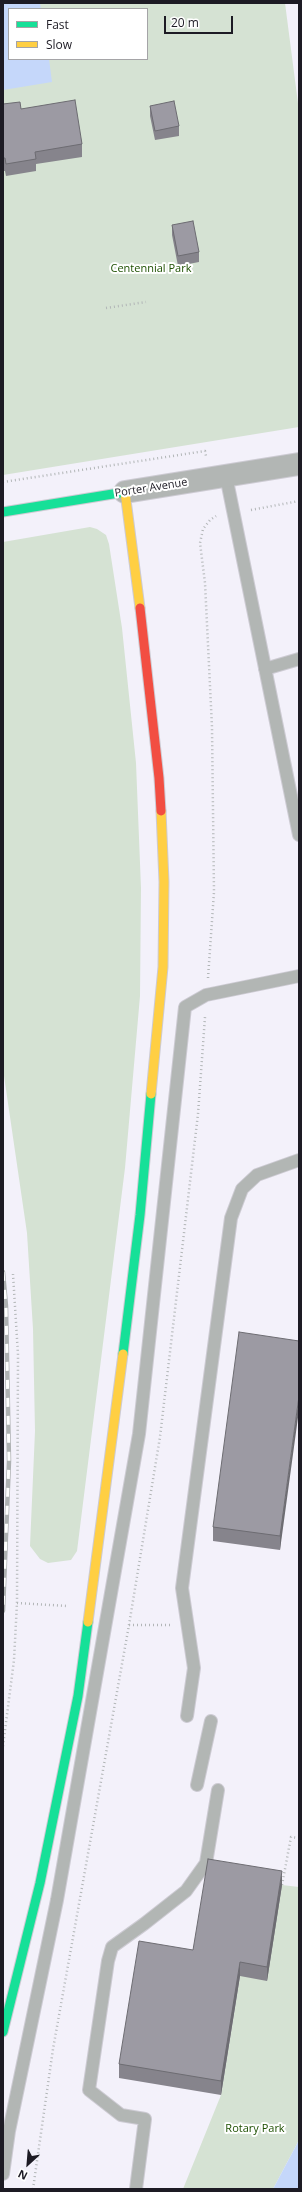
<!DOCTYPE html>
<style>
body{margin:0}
#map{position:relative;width:302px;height:2192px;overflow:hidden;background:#f3f1fa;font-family:"Open Sans",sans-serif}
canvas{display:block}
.frame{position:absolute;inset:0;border:4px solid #1d1b24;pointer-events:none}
.legend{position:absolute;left:8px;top:8px;width:140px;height:52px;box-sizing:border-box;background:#fff;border:1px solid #a5a4a7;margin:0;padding:5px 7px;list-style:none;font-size:12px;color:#1d1b24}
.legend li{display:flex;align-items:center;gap:8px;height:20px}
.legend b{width:20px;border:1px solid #a5a4a7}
.north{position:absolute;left:8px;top:2144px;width:40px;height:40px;-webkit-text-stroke:3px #fff;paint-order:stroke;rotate:206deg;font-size:11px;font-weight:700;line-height:16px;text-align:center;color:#1d1b24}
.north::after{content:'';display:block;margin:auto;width:14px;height:18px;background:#1d1b24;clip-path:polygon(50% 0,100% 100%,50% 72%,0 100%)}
.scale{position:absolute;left:164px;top:16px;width:69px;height:18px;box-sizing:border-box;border:2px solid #1d1b24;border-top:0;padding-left:5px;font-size:12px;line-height:14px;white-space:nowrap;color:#1d1b24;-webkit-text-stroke:3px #fff;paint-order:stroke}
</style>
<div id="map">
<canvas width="302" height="2192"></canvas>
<div class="frame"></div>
<ul class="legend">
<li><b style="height:5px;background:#16e098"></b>Fast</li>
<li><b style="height:5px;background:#ffcf43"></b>Slow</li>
</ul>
<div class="north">N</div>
<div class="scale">20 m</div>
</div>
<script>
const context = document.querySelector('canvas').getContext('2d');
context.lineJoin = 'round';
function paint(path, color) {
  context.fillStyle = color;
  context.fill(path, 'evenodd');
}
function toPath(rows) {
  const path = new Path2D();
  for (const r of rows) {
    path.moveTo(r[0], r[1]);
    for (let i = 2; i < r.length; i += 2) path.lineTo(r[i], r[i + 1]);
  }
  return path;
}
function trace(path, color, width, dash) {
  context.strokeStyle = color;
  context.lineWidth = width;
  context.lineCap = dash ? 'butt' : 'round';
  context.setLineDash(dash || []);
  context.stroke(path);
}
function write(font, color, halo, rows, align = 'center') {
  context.font = font + ' "Open Sans",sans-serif';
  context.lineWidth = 4;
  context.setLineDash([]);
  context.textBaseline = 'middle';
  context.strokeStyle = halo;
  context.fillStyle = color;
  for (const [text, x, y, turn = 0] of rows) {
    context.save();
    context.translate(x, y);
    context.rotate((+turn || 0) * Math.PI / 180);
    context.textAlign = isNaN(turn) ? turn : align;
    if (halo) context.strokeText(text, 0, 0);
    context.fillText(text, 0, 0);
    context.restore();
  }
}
paint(toPath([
 [3,3,285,3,299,111,299,427,3,475],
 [9,9,147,9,147,59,9,59],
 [90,527,97,529,106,535,109,544,122,628,136,763,141,888,140,996,125,1168,77,1551,71,1560,48,1563,40,1559,30,1546,35,1431,33,1329,27,1233,3,1069,3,542],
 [282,1885,299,1887,299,2140,273,2189,183,2189,221,2095,240,1976]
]), '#d5e2d3');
paint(toPath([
 [3,3,40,3,41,9,9,9,9,59,49,59,52,82,3,90],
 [299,2140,299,2189,273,2189,298,2142]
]), '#c5d7fa');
const lane = toPath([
 [226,476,299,835],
 [265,669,299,659],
 [187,1716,194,1668,182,1588,231,1218,242,1189,257,1175,299,1160],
 [197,1785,211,1721],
 [3,2174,9,2131,57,1900,139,1434,185,1007,206,995,299,976],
 [136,2189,145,2119,121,2115,89,2090,108,1961,112,1947,144,1924,186,1891,206,1863,218,1790]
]);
const street = toPath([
 [125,492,299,464]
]);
const fast = toPath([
 [3,512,125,492],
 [123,1354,140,1215,151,1094],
 [3,2032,40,1883,78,1696,88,1622]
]);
const slow = toPath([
 [125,492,140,608],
 [151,1094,163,967,164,882,161,811],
 [88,1622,123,1354]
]);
const jam = toPath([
 [140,608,159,778,161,811]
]);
trace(lane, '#cdcbd3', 14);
trace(street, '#cdcbd3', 24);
trace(fast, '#cdcbd3', 11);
trace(slow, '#cdcbd3', 11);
trace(jam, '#cdcbd3', 11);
trace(toPath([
 [106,308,146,302],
 [3,482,205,451,206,456],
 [251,510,299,501],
 [208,978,214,892,212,727,205,583,200,543,203,529,210,520,216,516],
 [17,1603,68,1606],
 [129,1625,170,1625],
 [3,1746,14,1660,17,1603,18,1355,13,1274],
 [282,1885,291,1837,299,1838],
 [33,2189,53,2049,129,1625,160,1437,198,1114,205,1017]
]), '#b2b6b7', 2.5, [1, 3]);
trace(lane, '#b2b6b4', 12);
trace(street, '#b2b6b4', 22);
trace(fast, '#16e098', 9);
trace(slow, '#ffcf43', 9);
trace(jam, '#f24e42', 9);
const rail = toPath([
 [3,1272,6,1306,9,1461,3,1611]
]);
trace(rail, '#aeb1b2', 4.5);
trace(rail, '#fff', 3, [9]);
paint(toPath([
 [3,104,21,109,82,144,82,157,36,164,36,171,6,176,5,171,3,171],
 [150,106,179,126,179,136,155,140,150,116],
 [172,225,199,252,199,262,178,266,172,235],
 [299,1341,280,1550,213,1541,213,1527],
 [282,1885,267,1981,240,1976,221,2095,119,2078,119,2064,193,1950]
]), '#86848c');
paint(toPath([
 [299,1396,299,1410,280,1550,280,1536],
 [282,1871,282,1885,267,1981,267,1967],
 [240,1962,240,1976,221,2095,221,2081]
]), '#6d6c72');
const building = toPath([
 [75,100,82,144,35,152,36,159,6,164,5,158,3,158,3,104,20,102,21,109,75,100],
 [174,101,179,126,155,131,150,106,174,101],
 [193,221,199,252,178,256,172,225,193,221],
 [239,1332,299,1341,299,1396,280,1536,213,1527,239,1332],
 [208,1859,282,1871,267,1967,240,1962,221,2081,119,2064,139,1941,193,1950,208,1859]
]);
paint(building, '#9c9aa3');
trace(building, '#6d6c72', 1);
write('11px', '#1d5000', '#fff', [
 ["Centennial Park",151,269],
 ["Rotary Park",255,2129]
]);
write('11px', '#1d1b24', '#fff', [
 ["Porter Avenue",151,488,-9]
]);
</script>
